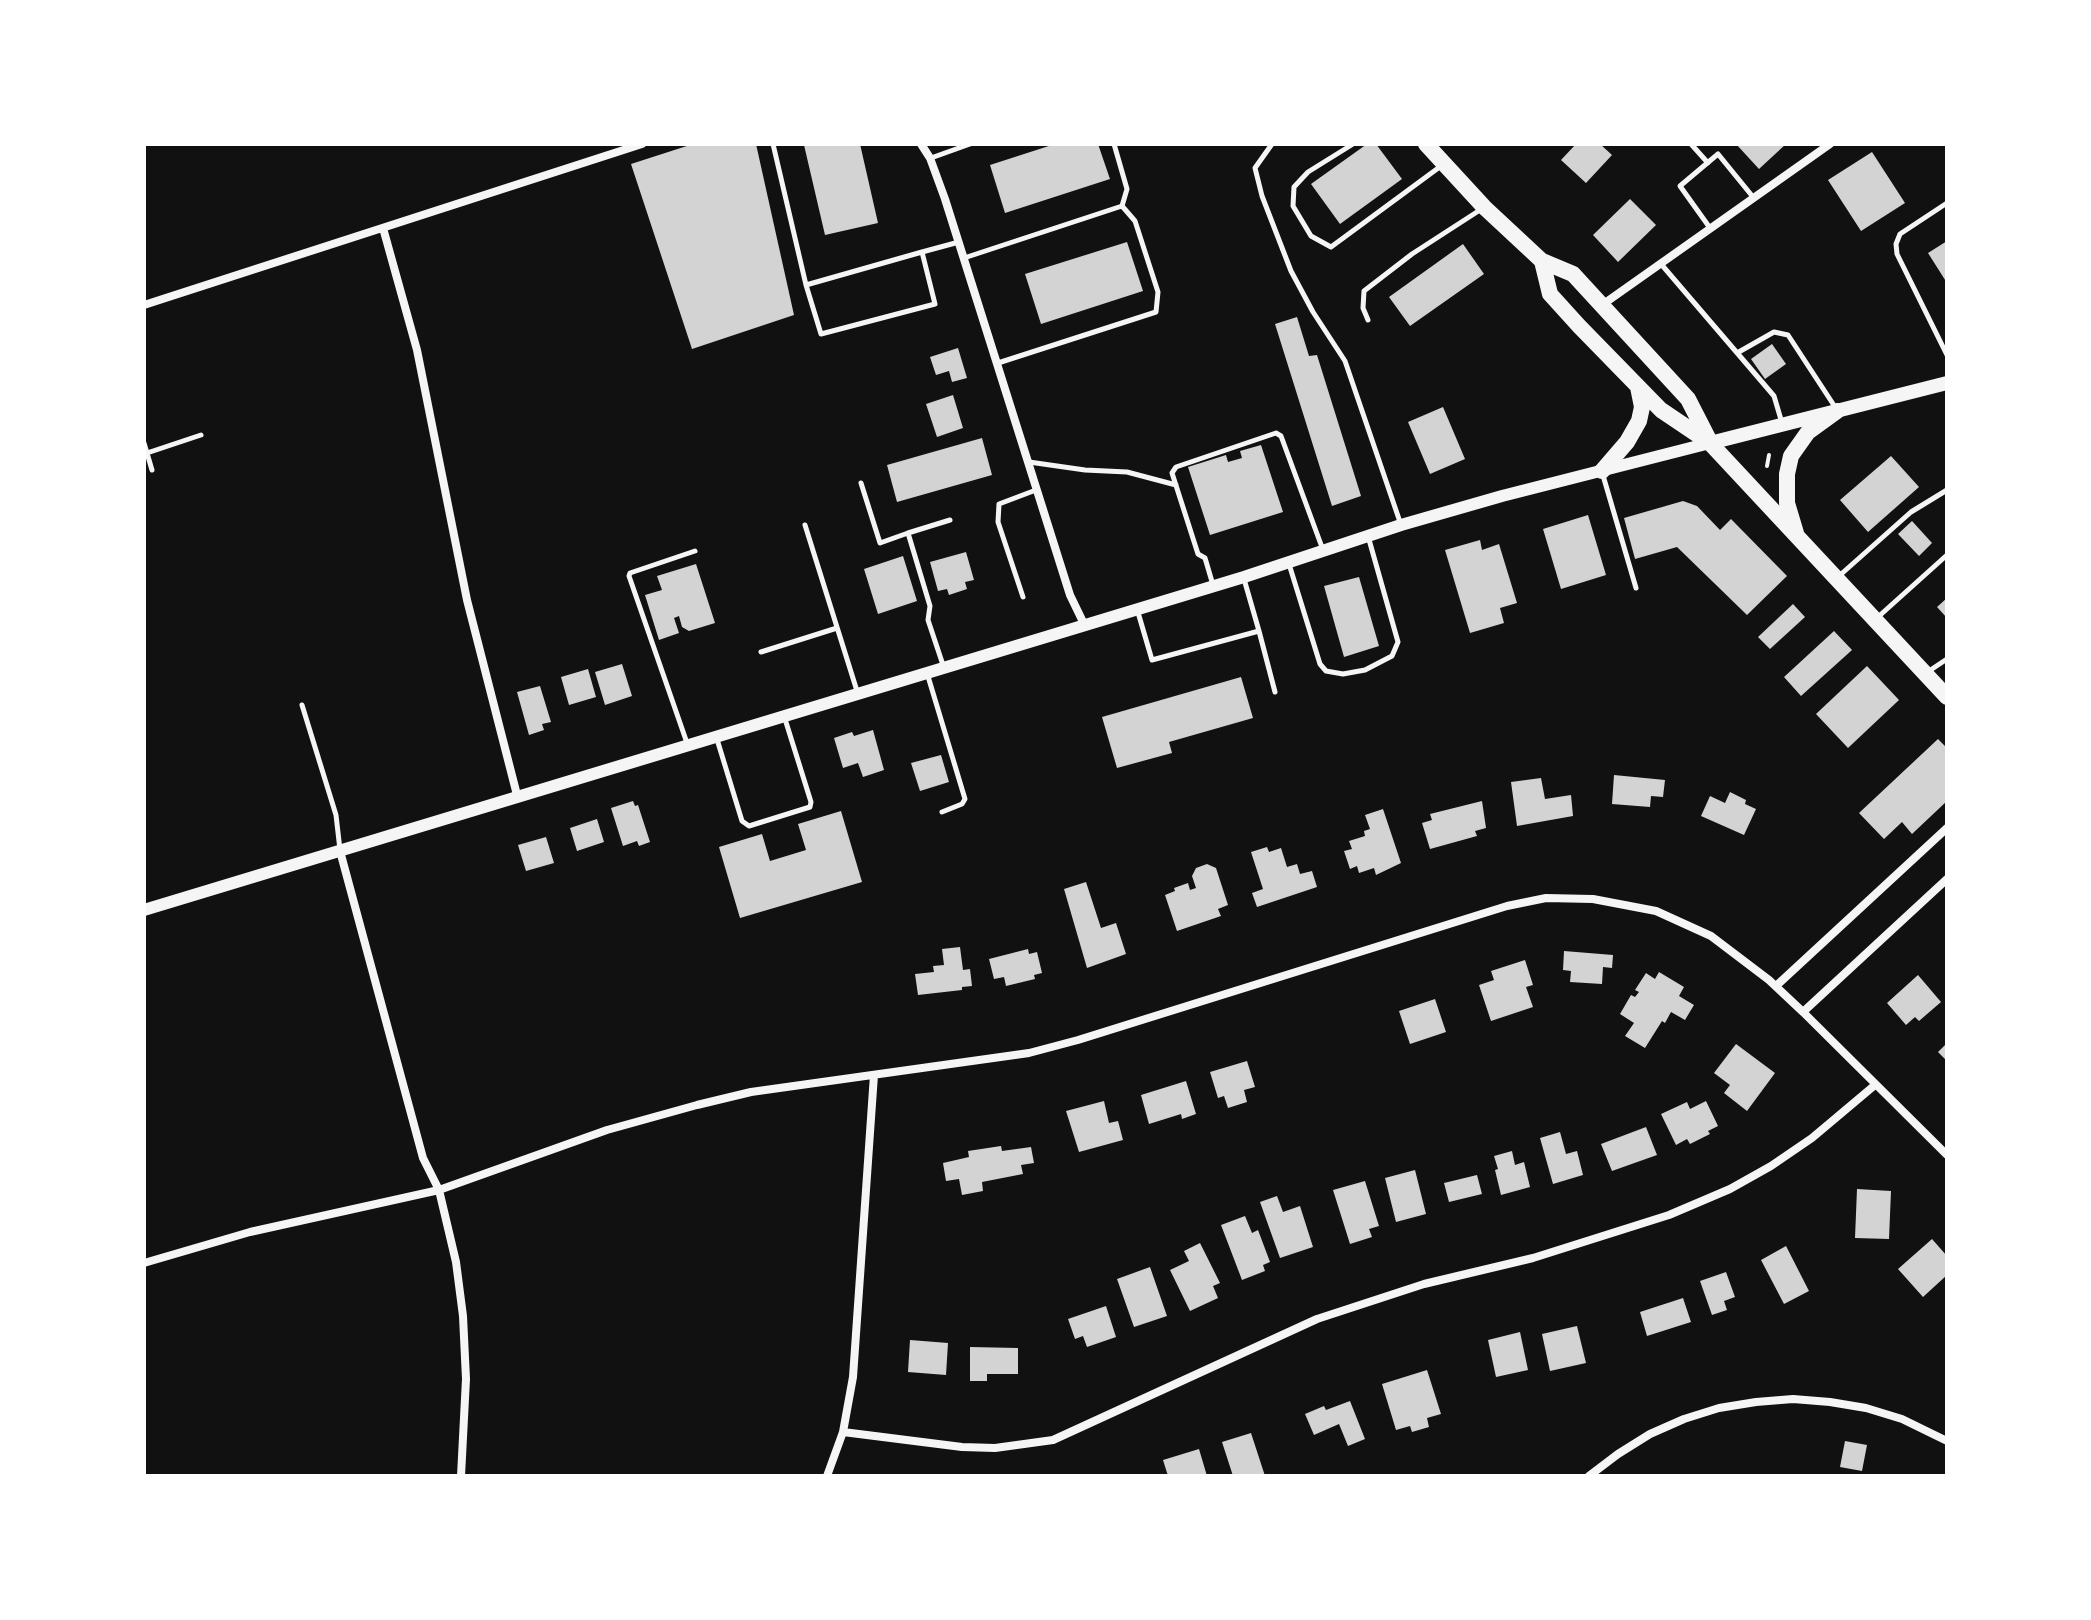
<!DOCTYPE html>
<style>
body{margin:0}
#map{position:relative;width:2091px;height:1620px;overflow:hidden;background:#111;font-family:"Asap Condensed",sans-serif}
canvas{display:block}
.frame{position:absolute;inset:0;border:146px solid #fff;pointer-events:none}
</style>
<div id="map">
<canvas width="2091" height="1620"></canvas>
<div class="frame"></div>
</div>
<script>
const context = document.querySelector('canvas').getContext('2d');
context.lineJoin = 'round';
function paint(path, color) {
  context.fillStyle = color;
  context.fill(path, 'evenodd');
}
function toPath(rows) {
  const path = new Path2D();
  for (const r of rows) {
    path.moveTo(r[0], r[1]);
    for (let i = 2; i < r.length; i += 2) path.lineTo(r[i], r[i + 1]);
  }
  return path;
}
function trace(path, color, width, dash) {
  context.strokeStyle = color;
  context.lineWidth = width;
  context.lineCap = dash ? 'butt' : 'round';
  context.setLineDash(dash || []);
  context.stroke(path);
}
paint(toPath([
 [693,144,756,144,794,315,692,349,631,164],
 [809,144,860,144,878,223,825,235,804,145],
 [1055,144,1098,144,1110,179,1005,213,990,165],
 [1367,144,1376,144,1402,179,1340,224,1311,184],
 [1576,144,1600,144,1612,155,1586,183,1561,160],
 [1736,144,1786,144,1759,169],
 [1872,152,1905,203,1861,231,1828,180],
 [1630,199,1656,225,1618,262,1593,235],
 [1947,241,1947,283,1928,253],
 [1127,242,1143,291,1041,324,1025,274],
 [1463,244,1484,274,1410,326,1389,297],
 [1297,317,1309,356,1317,355,1361,496,1332,506,1275,324],
 [1772,344,1786,364,1765,379,1751,359],
 [958,348,967,378,952,382,949,371,936,375,930,357],
 [953,395,963,428,937,437,926,404],
 [1443,407,1465,459,1430,474,1408,422],
 [982,438,992,475,897,502,887,465],
 [1261,445,1283,512,1210,535,1188,467,1226,455,1228,462,1242,458,1240,451],
 [1891,456,1919,487,1868,532,1840,500],
 [1683,501,1697,506,1720,530,1731,519,1787,576,1747,615,1677,547,1635,559,1624,518],
 [1588,515,1606,575,1561,589,1543,529],
 [1912,521,1932,543,1919,556,1898,534],
 [1480,540,1482,550,1499,544,1517,603,1500,608,1504,623,1470,633,1445,550],
 [966,552,974,580,965,582,967,589,949,595,947,589,938,591,930,562],
 [903,556,917,601,878,614,864,569],
 [696,564,715,623,689,631,682,627,679,616,674,618,679,633,659,640,645,595,662,590,657,576],
 [1359,577,1379,646,1344,657,1324,586],
 [1947,598,1947,618,1937,607],
 [1793,604,1805,617,1770,649,1758,637],
 [1834,631,1852,650,1801,696,1784,677],
 [622,664,632,696,605,705,595,672],
 [1867,666,1899,700,1848,748,1816,714],
 [588,669,596,697,569,705,561,677],
 [1241,677,1253,718,1169,742,1172,753,1117,768,1102,717],
 [540,686,551,722,542,724,544,730,529,735,517,692],
 [873,730,884,770,863,777,858,763,843,768,834,738,852,732,854,736],
 [1938,739,1947,748,1947,801,1912,834,1902,822,1884,839,1859,813],
 [941,755,949,782,920,791,911,763],
 [1614,775,1665,780,1663,797,1651,796,1650,807,1612,804],
 [1541,778,1545,799,1571,795,1573,816,1517,826,1511,782],
 [1730,792,1746,800,1745,804,1756,809,1744,835,1701,816,1710,796,1725,803],
 [633,801,635,806,638,805,650,842,639,846,637,841,623,846,611,808],
 [1482,801,1486,828,1475,831,1477,836,1430,849,1422,823,1432,820,1430,814],
 [1383,809,1401,863,1376,875,1374,868,1359,873,1357,866,1350,869,1344,851,1352,849,1349,841,1365,836,1364,831,1370,829,1365,815],
 [841,811,862,882,740,918,719,847,762,834,770,861,806,850,798,824],
 [597,819,604,842,577,851,570,828],
 [546,837,554,863,526,871,518,845],
 [1267,847,1269,852,1281,848,1287,867,1297,864,1300,874,1312,871,1317,887,1257,907,1252,893,1263,889,1251,852],
 [1207,864,1216,868,1228,905,1218,909,1221,916,1177,931,1165,895,1175,891,1174,888,1188,883,1190,890,1196,888,1192,876,1196,868],
 [1086,882,1101,928,1116,923,1126,954,1087,968,1064,889],
 [960,947,963,970,970,969,972,986,962,987,962,990,918,995,915,974,934,972,933,966,944,965,942,949],
 [1028,949,1029,954,1037,952,1042,973,1034,975,1035,979,1006,986,1004,977,994,979,989,959],
 [1564,951,1613,955,1612,968,1603,967,1602,984,1570,982,1571,971,1563,970],
 [1525,960,1533,985,1526,987,1533,1007,1491,1021,1479,985,1494,980,1491,971],
 [1659,972,1684,987,1679,996,1694,1005,1685,1020,1671,1012,1665,1023,1662,1021,1645,1048,1625,1036,1634,1023,1620,1014,1631,995,1635,997,1639,992,1635,990,1646,973,1655,979],
 [1918,975,1941,1002,1919,1021,1915,1017,1906,1025,1887,1003],
 [1435,999,1446,1032,1410,1044,1399,1011],
 [1947,1043,1947,1061,1938,1052],
 [1736,1044,1775,1073,1747,1111,1724,1093,1730,1085,1714,1073],
 [1247,1061,1255,1087,1244,1090,1247,1102,1228,1108,1224,1096,1218,1098,1210,1072],
 [1186,1081,1196,1114,1182,1119,1181,1114,1149,1124,1141,1095],
 [1104,1101,1109,1123,1118,1121,1123,1140,1079,1152,1066,1111],
 [1706,1101,1718,1126,1708,1131,1710,1134,1690,1144,1687,1139,1676,1145,1661,1114,1687,1102,1690,1109],
 [1646,1127,1657,1155,1612,1171,1601,1144],
 [1560,1132,1566,1154,1577,1151,1583,1175,1553,1184,1540,1138],
 [1001,1146,1002,1151,1031,1147,1034,1163,1021,1165,1023,1174,982,1182,983,1191,962,1195,959,1179,946,1181,943,1163,969,1157,968,1151],
 [1512,1151,1515,1165,1524,1162,1530,1187,1501,1195,1495,1170,1498,1169,1494,1156],
 [1415,1170,1426,1214,1396,1222,1385,1178],
 [1477,1175,1482,1194,1449,1202,1444,1183],
 [1365,1181,1379,1226,1369,1229,1372,1237,1350,1244,1333,1190],
 [1857,1189,1891,1191,1889,1239,1855,1238],
 [1277,1196,1283,1212,1300,1206,1313,1247,1280,1258,1260,1202],
 [1245,1216,1252,1233,1258,1230,1270,1262,1263,1265,1265,1271,1242,1280,1221,1225],
 [1932,1239,1947,1256,1947,1275,1923,1297,1898,1269],
 [1200,1243,1220,1283,1213,1286,1218,1298,1190,1311,1170,1270,1189,1261,1184,1251],
 [1786,1246,1809,1291,1784,1304,1761,1260],
 [1150,1267,1167,1316,1134,1327,1117,1279],
 [1726,1272,1735,1297,1724,1301,1727,1310,1712,1315,1700,1281],
 [1683,1298,1691,1322,1647,1336,1640,1312],
 [1106,1306,1116,1337,1087,1347,1083,1336,1075,1339,1068,1319],
 [1577,1326,1586,1363,1550,1371,1542,1334],
 [1520,1332,1528,1370,1496,1377,1488,1340],
 [910,1340,948,1343,946,1375,908,1372],
 [970,1347,1018,1348,1018,1374,987,1374,987,1381,970,1381],
 [1427,1370,1441,1414,1427,1418,1429,1427,1412,1432,1410,1426,1396,1430,1382,1384],
 [1350,1401,1365,1439,1348,1446,1339,1424,1314,1435,1305,1414,1324,1406,1326,1410],
 [1251,1433,1265,1476,1233,1476,1222,1442],
 [1845,1441,1867,1445,1862,1471,1840,1467],
 [1199,1449,1207,1476,1168,1476,1163,1460]
]), '#d3d3d3');
trace(toPath([
 [1767,466,1769,455]
]), '#f5f5f5', 4);
trace(toPath([
 [773,144,806,285,821,334,935,304,922,252,959,242],
 [1272,144,1255,168,1262,196,1291,271,1313,312,1345,361,1400,522],
 [1353,144,1308,172,1294,187,1293,206,1311,236,1331,247,1441,166],
 [1691,144,1708,163],
 [931,158,970,144],
 [1947,203,1900,234,1896,244,1897,254,1947,355],
 [1710,228,1680,186,1718,154,1753,197],
 [964,258,1122,206,1127,189,1114,144],
 [1661,264,1774,396,1782,423],
 [806,285,922,252],
 [1368,320,1363,308,1364,291,1412,254,1480,210],
 [1737,353,1774,332,1788,335,1837,410],
 [998,363,1156,312,1158,292,1135,221,1122,206],
 [144,443,152,470],
 [147,453,201,435],
 [1029,462,1085,470,1127,472,1176,485],
 [1602,472,1636,588],
 [861,483,880,543,908,533],
 [805,525,857,691],
 [1289,564,1320,664,1326,671,1343,674,1365,670,1392,656,1398,642,1368,536],
 [1839,576,1911,512,1947,490],
 [1213,585,1205,558,1198,554,1172,473,1176,467,1276,433,1281,436,1323,550],
 [1023,597,998,522,999,504,1036,490],
 [1137,609,1152,660,1259,631,1244,579],
 [1878,617,1947,555],
 [1259,631,1275,692],
 [761,652,837,628],
 [943,665,928,620,930,606,908,533,950,520],
 [1929,671,1947,659],
 [927,673,965,799,962,804,942,812],
 [302,705,336,815,340,850],
 [716,736,742,821,749,826,810,807,811,802,785,719],
 [687,743,629,576,630,573,695,551]
]), '#f5f5f5', 5);
trace(toPath([
 [921,144,930,158,945,199,1070,595,1084,624],
 [383,228,417,350,467,600,517,795],
 [144,305,642,144],
 [1602,305,1830,144],
 [340,851,423,1158,439,1190,456,1262,463,1316,466,1379,461,1476],
 [1776,986,1947,828],
 [1803,1012,1947,879],
 [144,1263,250,1232,439,1190,607,1130,697,1105,751,1092,1029,1053,1078,1040,1507,906,1546,898,1593,899,1656,911,1711,936,1769,980,1803,1012,1947,1155],
 [843,1432,962,1447,995,1448,1053,1440,1317,1319,1424,1284,1533,1258,1669,1215,1730,1189,1771,1166,1812,1138,1875,1085],
 [827,1476,843,1432,853,1377,874,1075],
 [1589,1476,1618,1454,1650,1434,1684,1419,1719,1408,1756,1402,1793,1399,1830,1402,1866,1408,1902,1419,1947,1441]
]), '#f5f5f5', 8);
trace(toPath([
 [144,910,1244,577,1401,525,1502,496,1710,443]
]), '#f5f5f5', 12);
trace(toPath([
 [1710,443,1947,383]
]), '#f5f5f5', 14);
trace(toPath([
 [1426,144,1484,207,1542,261,1573,274,1688,399,1709,440],
 [1542,261,1550,294,1579,326,1661,410,1710,443,1947,697],
 [1602,471,1627,442,1639,421,1642,407,1638,387],
 [1796,533,1787,503,1787,474,1791,456,1808,432,1837,411]
]), '#f5f5f5', 16);
</script>
